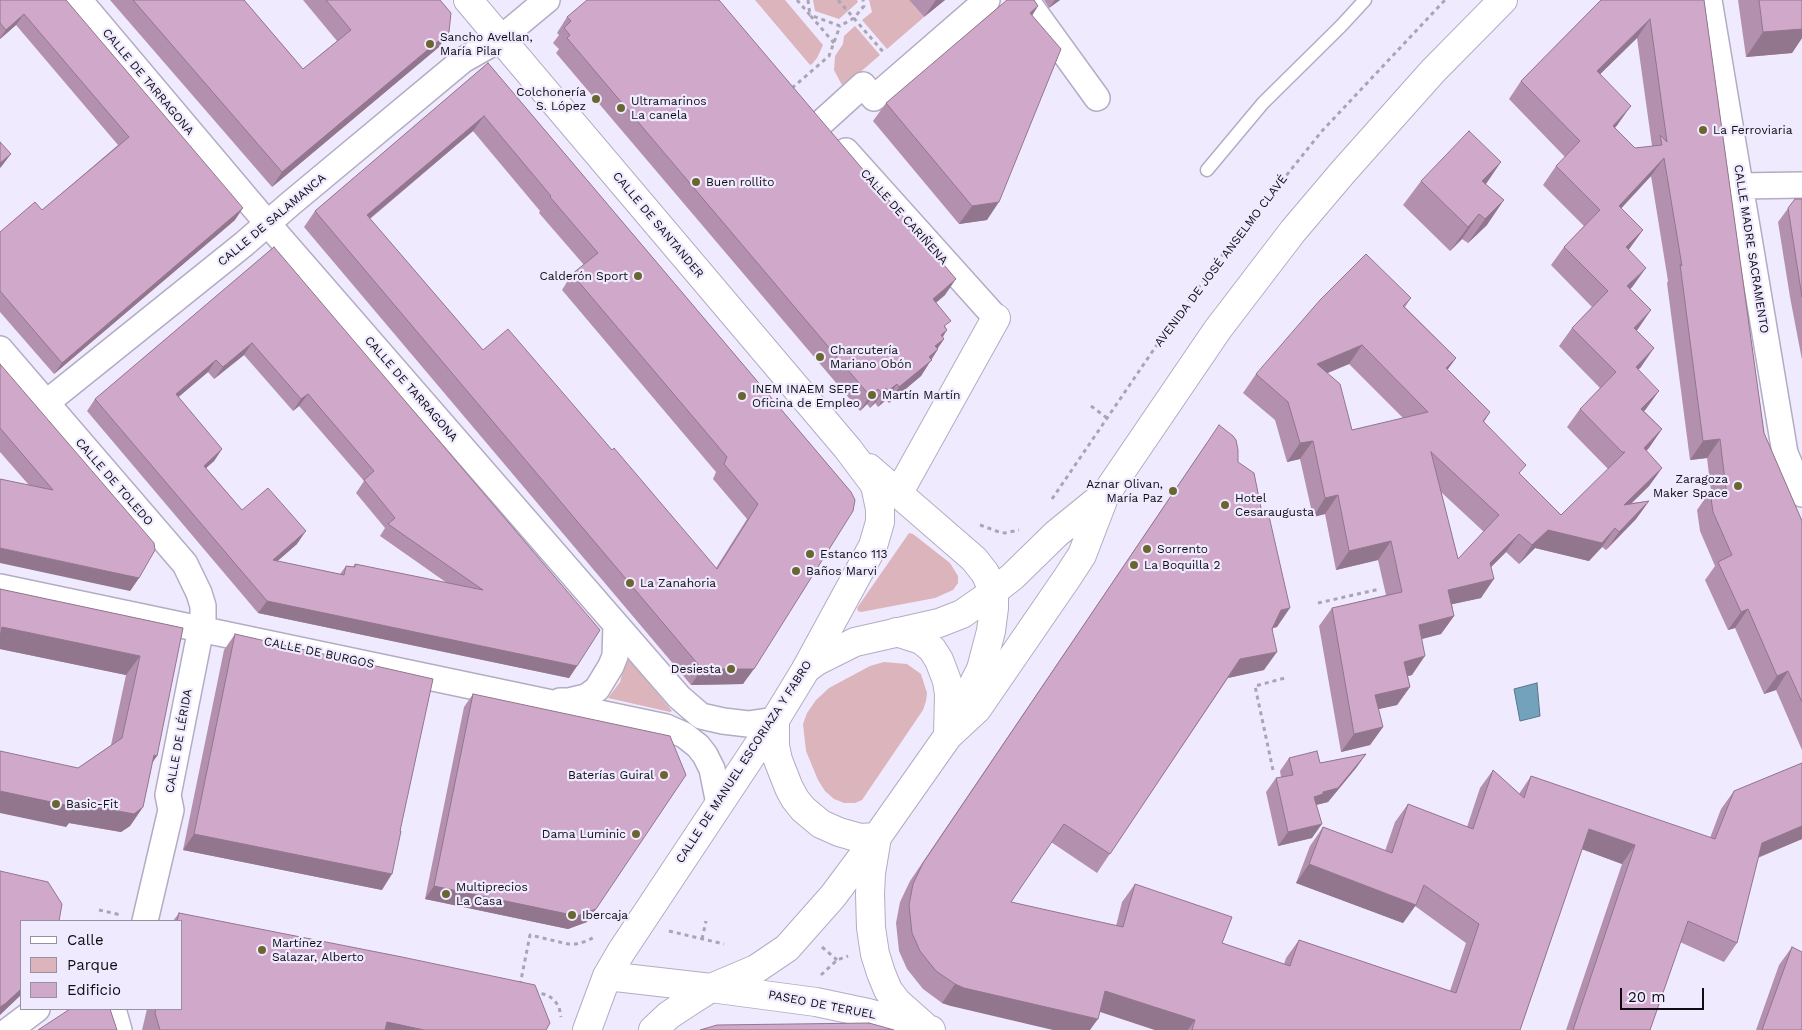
<!DOCTYPE html>
<meta charset="utf-8">
<style>
body{margin:0}
#map{position:relative;width:1802px;height:1030px;overflow:hidden;background:#f0eafe;font-family:"Work Sans",sans-serif}
canvas{display:block}
.legend{position:absolute;left:20px;top:920px;width:162px;height:90px;box-sizing:border-box;background:#f0eafe;border:1px solid #9691a0;margin:0;padding:6px 9px;list-style:none;font-size:15px;color:#0f0c14}
.legend li{display:flex;align-items:center;gap:10px;height:25px}
.legend b{width:25px;border:1px solid #9691a0}
.scale{position:absolute;left:1620px;top:988px;width:84px;height:22px;box-sizing:border-box;border:2px solid #0f0c14;border-top:0;padding-left:6px;font-size:15px;line-height:18px;white-space:nowrap;color:#0f0c14;-webkit-text-stroke:4px #f0eafe;paint-order:stroke}
</style>
<div id="map">
<canvas width="1802" height="1030"></canvas>
<ul class="legend">
<li><b style="height:6px;background:#fff"></b>Calle</li>
<li><b style="height:14px;background:#dbb4bc"></b>Parque</li>
<li><b style="height:14px;background:#d0a9ca"></b>Edificio</li>
</ul>
<div class="scale">20 m</div>
</div>
<script>
const context = document.querySelector('canvas').getContext('2d');
context.lineJoin = 'round';
function paint(path, color) {
  context.fillStyle = color;
  context.fill(path, 'evenodd');
}
function toPath(rows) {
  const path = new Path2D();
  for (const r of rows) {
    path.moveTo(r[0], r[1]);
    for (let i = 2; i < r.length; i += 2) path.lineTo(r[i], r[i + 1]);
  }
  return path;
}
function trace(path, color, width, dash) {
  context.strokeStyle = color;
  context.lineWidth = width;
  context.lineCap = dash ? 'butt' : 'round';
  context.setLineDash(dash || []);
  context.stroke(path);
}
function write(font, color, halo, rows, align = 'center') {
  context.font = font + ' "Work Sans",sans-serif';
  context.lineWidth = 4.5;
  context.setLineDash([]);
  context.textBaseline = 'middle';
  context.strokeStyle = halo;
  context.fillStyle = color;
  for (const [text, x, y, turn = 0] of rows) {
    context.save();
    context.translate(x, y);
    context.rotate((+turn || 0) * Math.PI / 180);
    context.textAlign = isNaN(turn) ? turn : align;
    if (halo) context.strokeText(text, 0, 0);
    context.fillText(text, 0, 0);
    context.restore();
  }
}
paint(toPath([
 [755,0,785,0,823,45,817,58,812,64,810,65],
 [813,0,857,0,858,2,839,19,815,11],
 [869,0,909,0,924,17,887,49,862,20,872,12],
 [855,26,880,55,843,87,834,70,835,56,843,44,844,36],
 [909,533,913,534,950,563,958,576,958,583,953,590,935,598,861,612,858,611,857,608],
 [624,656,626,656,672,711,670,712,608,698,620,682,623,671],
 [884,662,907,664,921,674,927,693,926,701,923,710,862,800,855,803,844,803,834,799,825,791,818,780,806,751,803,724,807,713,816,700,829,688,870,666]
]), '#dbb4bc');
const water = toPath([
 [1537,683,1540,716,1520,721,1514,689,1537,683]
]);
paint(water, '#73a3bc');
trace(water, '#55768a', 1);
const lane = toPath([
 [1207,170,1263,103,1341,26,1365,0]
]);
const street = toPath([
 [79,0,268,224,679,697,701,716,723,721,748,724,775,720],
 [1026,0,1097,98],
 [1709,0,1785,453,1802,494],
 [821,123,863,85,874,98,987,0],
 [846,151,996,318],
 [1740,186,1802,185],
 [0,349,185,564,199,593,203,606,203,618,168,795,171,810,145,921],
 [46,403,244,244,290,204,463,60,500,39,547,0],
 [0,587,666,727,684,735,698,746,705,755,712,769,719,804],
 [560,701,569,701,586,697,597,689,611,666,615,656,616,625],
 [113,1009,119,1030],
 [9,1030,37,1009]
]);
const secondary = toPath([
 [468,0,848,449,875,485,880,509,880,522,873,546,806,669],
 [869,468,974,559,985,573,994,592,994,608,991,631,981,669,948,735],
 [898,494,996,318],
 [877,837,871,873,870,894,871,928,875,954,881,973,888,990,897,1002,923,1025],
 [711,988,816,1002,868,1013,931,1030]
]);
const primary = toPath([
 [896,632,921,640,932,649,939,660,947,681,949,694,948,736],
 [775,720,775,746,778,760,789,788,795,799,803,809,821,824,839,832,860,838,877,837],
 [607,976,711,988],
 [587,1030,607,976,621,952,775,720,806,669,817,661,855,642,939,623,962,614,985,598,1012,577,1056,534,1104,495],
 [653,1030,669,1015,692,1000,711,988,756,969,787,948,833,896,877,837,948,736,977,709,1067,578,1082,555,1105,495,1218,329,1293,231,1343,172,1433,71,1503,0]
]);
trace(lane, '#b3acc4', 15);
trace(street, '#b3acc4', 28);
trace(secondary, '#b3acc4', 30);
trace(primary, '#b3acc4', 30);
trace(toPath([
 [797,0,810,15,840,26,854,18,864,6,863,0],
 [808,0,810,15,834,43],
 [838,0,885,54],
 [792,88,829,56,840,26],
 [1091,406,1107,418],
 [1052,499,1165,333,1220,258,1322,131,1445,0],
 [980,525,999,532,1005,533,1019,530],
 [1318,603,1380,589],
 [1273,770,1255,686,1285,678],
 [99,910,121,915],
 [669,931,724,944],
 [702,939,706,921],
 [822,947,837,960],
 [821,975,837,960,848,956],
 [520,985,530,935,568,944,576,944,587,941,596,936],
 [534,991,549,996,555,1001,559,1007,561,1017]
]), '#aaa5b5', 3, [4, 4]);
trace(lane, '#fff', 12);
trace(street, '#fff', 25);
trace(secondary, '#fff', 28);
trace(primary, '#fff', 28);
paint(toPath([
 [0,0,66,0,235,220,54,374,0,312,0,232,42,210,118,145,16,25,0,39],
 [110,0,244,0,303,69,337,41,303,0,440,0,439,47,272,187],
 [909,0,945,0,924,17],
 [1044,0,1060,0,1049,8],
 [1601,0,1704,0,1764,433,1802,521,1802,750,1776,690,1764,694,1735,628,1728,630,1705,580,1715,566,1700,531,1697,510,1710,491,1711,491,1707,458,1690,460,1667,283,1668,281,1651,176,1621,208,1630,248,1628,250,1633,286,1630,289,1638,329,1636,331,1641,367,1638,369,1646,409,1644,411,1662,429,1646,451,1662,468,1649,486,1632,503,1649,501,1636,519,1606,550,1602,547,1589,561,1535,548,1519,564,1506,552,1491,567,1481,598,1452,604,1454,616,1441,634,1422,639,1412,675,1408,676,1410,687,1397,705,1378,709,1383,727,1370,745,1341,752,1319,626,1332,608,1386,595,1378,560,1336,570,1325,514,1313,517,1300,459,1287,462,1275,420,1243,393,1256,374,1411,298,1405,307,1456,358,1447,370,1490,412,1484,422,1520,474,1561,515,1608,469,1567,427,1580,409,1600,388,1559,346,1572,328,1592,307,1551,265,1564,247,1584,226,1543,185,1556,166,1565,157,1509,99,1521,81],
 [1637,38,1652,146,1635,148,1615,128,1618,124,1600,74],
 [1349,364,1403,418,1352,430,1327,373],
 [1441,492,1484,532,1458,559],
 [1738,0,1802,0,1802,38,1792,53,1746,57],
 [1038,6,1032,16,987,220,959,224,873,121,886,103],
 [567,17,945,295,936,303,946,328,947,330,943,337,944,339,938,348,938,349,921,376,889,403,886,400,878,407,875,403,870,408,867,404,860,411,556,53,559,49,553,43,559,35,557,33],
 [488,63,851,492,743,684,691,685,304,227,315,211],
 [473,131,540,211,539,213,584,265,572,274,562,290,716,472,713,479,747,519,716,568,612,450,483,350,370,219],
 [1421,181,1486,184,1487,225,1468,243,1462,239,1450,251,1403,205],
 [1795,199,1802,199,1802,360,1790,297,1778,222],
 [274,247,577,666,569,678,258,613,87,411,95,399],
 [244,355,293,411,299,406,364,481,356,493,385,528,380,536,447,583,355,564,353,567,346,566,340,574,277,561,297,544,242,510,206,468,214,461,222,449,178,397,208,372,214,379],
 [0,364,139,578,130,591,28,484,0,452],
 [1206,444,1238,462,1277,627,1273,628,1264,670,1228,678,1097,873,1051,842,1011,902,1116,926,1122,902,1135,884,1222,943,1284,964,1286,958,1299,940,1450,991,1466,943,1415,906,1403,923,1296,883,1310,846,1323,827,1385,851,1395,822,1408,804,1467,827,1480,788,1493,770,1519,794,1531,776,1710,838,1721,809,1734,791,1802,763,1802,839,1758,858,1737,943,1724,962,1680,942,1650,1030,1566,1030,1622,864,1582,849,1520,1030,1155,1030,1100,1012,951,1006,942,1003,923,989,907,969,899,951,896,923,900,902,910,881],
 [0,589,183,628,152,763,143,807,130,826,121,832,69,823,66,827,78,768,111,745,126,675,0,649],
 [235,634,382,890,183,850,224,650],
 [473,694,587,922,568,929,425,899,464,707],
 [1366,754,1356,768,1328,802,1316,805,1312,838,1278,846,1266,792,1276,778,1281,777,1280,771,1289,758,1320,763],
 [179,913,546,1030,142,1030,147,1009,181,1009,181,921,173,921],
 [1792,947,1802,1030,1756,1030,1779,965]
]), '#b391ae');
paint(toPath([
 [936,0,945,0,924,17],
 [1055,0,1060,0,1049,8],
 [1038,6,1026,24,1030,13],
 [24,14,16,25,0,39,0,38,6,30],
 [1650,19,1637,38,1584,90,1597,71],
 [1802,29,1802,38,1792,53,1746,57,1763,32],
 [449,32,439,47,272,187,282,172],
 [1631,106,1618,124,1600,145,1613,126],
 [484,116,473,131,356,230,367,215],
 [11,154,1,167,0,168,0,163],
 [1664,158,1651,176,1606,225,1619,206],
 [1501,162,1484,187,1482,181],
 [1504,200,1487,225,1468,243,1485,219],
 [999,202,987,220,959,224,972,206],
 [243,208,235,220,54,374,62,363],
 [1479,214,1462,239,1450,251,1468,227],
 [1643,230,1630,248,1613,266,1626,247],
 [1646,268,1633,286,1615,305,1627,286],
 [956,279,945,295,922,314,933,299],
 [1651,310,1638,329,1621,347,1634,328],
 [947,330,937,344,944,339,935,352,938,349,921,376,889,403,899,387,941,335],
 [252,343,244,355,214,379,223,367],
 [1362,345,1349,364,1304,383,1317,364],
 [1654,348,1641,367,1623,386,1636,367],
 [1456,358,1443,376,1446,368],
 [216,360,208,372,168,406,176,394],
 [897,384,886,400,878,407,888,391],
 [886,388,875,403,870,408,881,392],
 [878,389,867,404,860,411,870,396],
 [1659,391,1646,409,1628,427,1641,409],
 [308,394,299,406,293,411,301,399],
 [1662,429,1649,448,1631,467,1644,448],
 [1720,439,1707,458,1690,460,1703,441],
 [1313,441,1300,459,1287,462,1300,443],
 [222,449,214,461,195,478,204,466],
 [1662,468,1649,486,1611,523,1624,505],
 [1338,495,1325,514,1313,517,1325,498],
 [1649,501,1636,519,1606,550,1619,532],
 [1615,528,1602,547,1589,561,1535,548,1519,564,1532,545,1548,530],
 [306,531,297,544,264,573,273,560],
 [1519,534,1506,552,1477,581,1490,563],
 [1391,541,1378,560,1336,570,1349,551],
 [0,548,139,578,130,591,0,563],
 [1494,579,1481,598,1435,608,1448,590],
 [267,601,577,666,569,678,258,613],
 [1290,608,1277,627,1268,629,1281,610],
 [1748,609,1735,628,1728,630,1741,612],
 [1454,616,1441,634,1406,643,1419,625],
 [2,627,140,656,126,675,0,649,0,630],
 [1277,652,1264,670,1228,678,1240,659],
 [1425,656,1412,675,1391,680,1404,662],
 [702,669,754,669,743,684,691,685],
 [1788,671,1776,690,1764,694,1777,676],
 [1410,687,1397,705,1362,713,1375,695],
 [1383,727,1370,745,1341,752,1354,734],
 [1366,754,1356,768,1328,802,1316,805,1314,797,1323,792],
 [154,755,157,756,144,775],
 [0,791,80,804,143,807,130,826,121,832,69,823,66,827,0,813],
 [1322,824,1312,838,1278,846,1288,832],
 [1802,826,1802,839,1749,861,1762,843],
 [1589,829,1635,845,1622,864,1576,847],
 [194,834,392,874,382,890,183,850],
 [1309,864,1416,905,1403,923,1296,883],
 [434,886,596,909,587,922,568,929,425,899],
 [955,984,1098,1019,1090,1030,1053,1030,951,1006,942,1003],
 [21,989,21,995,0,1015,0,1007],
 [1105,991,1195,1020,1188,1030,1155,1030,1092,1009],
 [387,1022,424,1030,381,1030]
]), '#92768d');
const building = toPath([
 [0,0,66,0,243,208,62,363,0,291,0,232,35,202,42,210,129,137,24,14,6,30,0,23,0,0],
 [133,0,244,0,303,69,351,30,326,0,440,0,451,13,449,32,282,172,133,0],
 [587,0,719,0,956,279,933,299,951,321,944,326,947,330,941,335,944,339,935,346,938,349,929,357,932,360,899,387,897,384,888,391,886,388,881,392,878,389,870,396,567,38,570,35,564,28,571,21,567,17,587,0],
 [1007,0,1034,0,1038,6,1030,13,1061,49,999,202,972,206,886,103,1007,0],
 [1601,0,1704,0,1764,433,1802,521,1802,702,1788,671,1777,676,1748,609,1741,612,1718,562,1732,555,1713,512,1710,491,1726,489,1720,439,1703,441,1680,264,1682,266,1664,158,1619,206,1643,230,1626,247,1646,268,1627,286,1651,310,1634,328,1654,348,1636,367,1659,391,1641,409,1662,429,1644,448,1662,468,1624,505,1649,501,1619,532,1615,528,1602,543,1548,530,1532,545,1519,534,1490,563,1494,579,1448,590,1454,616,1419,625,1425,656,1404,662,1410,687,1375,695,1383,727,1354,734,1332,608,1402,592,1391,541,1349,551,1338,495,1325,498,1313,441,1300,443,1288,402,1256,374,1320,300,1366,254,1411,298,1403,306,1456,358,1446,368,1490,412,1483,421,1526,465,1519,473,1561,515,1625,452,1622,452,1580,409,1616,372,1572,328,1608,291,1564,247,1600,210,1556,166,1580,141,1521,81,1601,0],
 [1650,19,1667,142,1660,135,1662,145,1635,148,1613,126,1631,106,1597,71,1650,19],
 [1362,345,1428,412,1352,430,1340,384,1317,364,1362,345],
 [1431,452,1499,515,1458,559,1431,452],
 [1759,0,1802,0,1802,29,1763,32,1759,0],
 [488,63,851,492,855,500,853,511,754,669,702,669,315,211,488,63],
 [484,116,551,196,550,197,598,253,572,274,727,457,724,464,758,504,717,569,614,448,612,450,508,329,483,350,367,215,484,116],
 [1469,131,1501,162,1482,181,1504,200,1485,219,1479,214,1468,227,1421,181,1469,131],
 [0,142,11,154,0,163,0,142],
 [1795,199,1802,199,1802,297,1788,208,1795,199],
 [274,247,600,630,577,666,267,601,95,399,274,247],
 [252,343,301,399,308,394,374,471,364,480,395,518,388,524,483,590,355,564,355,567,346,566,344,575,273,560,306,531,268,488,242,510,204,466,222,449,176,394,216,360,223,367,252,343],
 [0,364,154,543,155,550,139,578,0,548,0,479,53,490,0,428,0,364],
 [1219,425,1233,436,1236,440,1238,450,1238,462,1254,473,1263,518,1269,516,1290,608,1281,610,1272,629,1277,652,1240,659,1110,854,1064,824,1011,902,1123,927,1135,884,1232,917,1222,943,1290,966,1299,940,1456,993,1479,924,1424,885,1416,905,1309,864,1323,827,1392,853,1408,804,1473,829,1493,770,1524,798,1531,776,1715,839,1734,791,1802,763,1802,826,1762,843,1737,943,1688,921,1650,1030,1573,1030,1635,845,1589,829,1520,1030,1192,1030,1195,1020,1105,991,1098,1019,964,988,955,984,936,971,920,951,912,933,909,905,913,884,923,863,1219,425],
 [0,589,183,628,157,756,154,755,143,807,134,814,80,804,79,808,0,791,0,751,78,768,122,738,140,656,2,627,0,637,0,589],
 [235,634,433,679,400,831,401,831,392,874,194,834,235,634],
 [473,694,670,736,686,775,596,909,577,916,434,886,473,694],
 [1317,751,1320,763,1366,754,1338,788,1323,792,1323,794,1314,797,1322,824,1288,832,1276,778,1293,775,1289,758,1317,751],
 [0,871,48,882,62,904,59,921,21,921,21,989,6,1003,0,1007,0,871],
 [179,913,402,957,535,985,550,1023,546,1030,424,1030,387,1022,385,1030,160,1030,155,1013,156,1009,181,1009,181,921,177,921,179,913],
 [1792,947,1802,952,1802,1030,1762,1030,1792,947],
 [70,1009,110,1009,117,1030,38,1030,70,1009],
 [869,1023,894,1030,700,1030,717,1025,869,1023]
]);
paint(building, '#d0a9ca');
trace(building, '#92768d', 1);
for (const [x, y, r, color] of [
 [430,44,5,"#6a6632"],
 [596,99,5,"#6a6632"],
 [621,108,5,"#6a6632"],
 [1703,130,5,"#6a6632"],
 [696,182,5,"#6a6632"],
 [638,276,5,"#6a6632"],
 [820,357,5,"#6a6632"],
 [872,395,5,"#6a6632"],
 [742,396,5,"#6a6632"],
 [1738,486,5,"#6a6632"],
 [1173,491,5,"#6a6632"],
 [1225,505,5,"#6a6632"],
 [1147,549,5,"#6a6632"],
 [810,554,5,"#6a6632"],
 [1134,565,5,"#6a6632"],
 [796,571,5,"#6a6632"],
 [630,583,5,"#6a6632"],
 [731,669,5,"#6a6632"],
 [664,775,5,"#6a6632"],
 [56,804,5,"#6a6632"],
 [636,834,5,"#6a6632"],
 [446,894,5,"#6a6632"],
 [572,915,5,"#6a6632"],
 [262,950,5,"#6a6632"]
]) {
  const dot = new Path2D();
  dot.arc(x, y, r, 0, 2 * Math.PI);
  context.fillStyle = color;
  context.fill(dot);
  trace(dot, '#f0eafe', 2);
}
write('12px', '#0f0c14', '#f0eafe', [
 ["Sancho Avellan,",440,37],
 ["María Pilar",440,51],
 ["Colchonería",586,92,"right"],
 ["S. López",586,106,"right"],
 ["Ultramarinos",631,101],
 ["La canela",631,115],
 ["La Ferroviaria",1713,130],
 ["Buen rollito",706,182],
 ["Calderón Sport",628,276,"right"],
 ["Charcutería",830,350],
 ["Mariano Obón",830,364],
 ["INEM INAEM SEPE",752,389],
 ["Oficina de Empleo",752,403],
 ["Martín Martín",882,395],
 ["Zaragoza",1728,479,"right"],
 ["Maker Space",1728,493,"right"],
 ["Aznar Olivan,",1163,484,"right"],
 ["María Paz",1163,498,"right"],
 ["Hotel",1235,498],
 ["Cesaraugusta",1235,512],
 ["Sorrento",1157,549],
 ["Estanco 113",820,554],
 ["La Boquilla 2",1144,565],
 ["Baños Marvi",806,571],
 ["La Zanahoria",640,583],
 ["Desiesta",721,669,"right"],
 ["Baterías Guiral",654,775,"right"],
 ["Basic-Fit",66,804],
 ["Dama Luminic",626,834,"right"],
 ["Multiprecios",456,887],
 ["La Casa",456,901],
 ["Ibercaja",582,915],
 ["Martínez",272,943],
 ["Salazar, Alberto",272,957]
], 'left');
write('12px', '#0f0c14', '#f0eafe', [
 ["CALLE DE TARRAGONA",148,82,50],
 ["CALLE DE CARIÑENA",904,217,48],
 ["CALLE DE SALAMANCA",272,220,-40],
 ["CALLE DE SANTANDER",658,225,50],
 ["CALLE MADRE SACRAMENTO",1751,249,81],
 ["AVENIDA DE JOSÉ ANSELMO CLAVÉ",1221,261,-53],
 ["CALLE DE TARRAGONA",411,389,49],
 ["CALLE DE TOLEDO",114,482,49],
 ["CALLE DE BURGOS",319,653,12],
 ["CALLE DE LÉRIDA",179,741,-80],
 ["CALLE DE MANUEL ESCORIAZA Y FABRO",744,762,-57],
 ["PASEO DE TERUEL",822,1005,11]
]);
</script>
